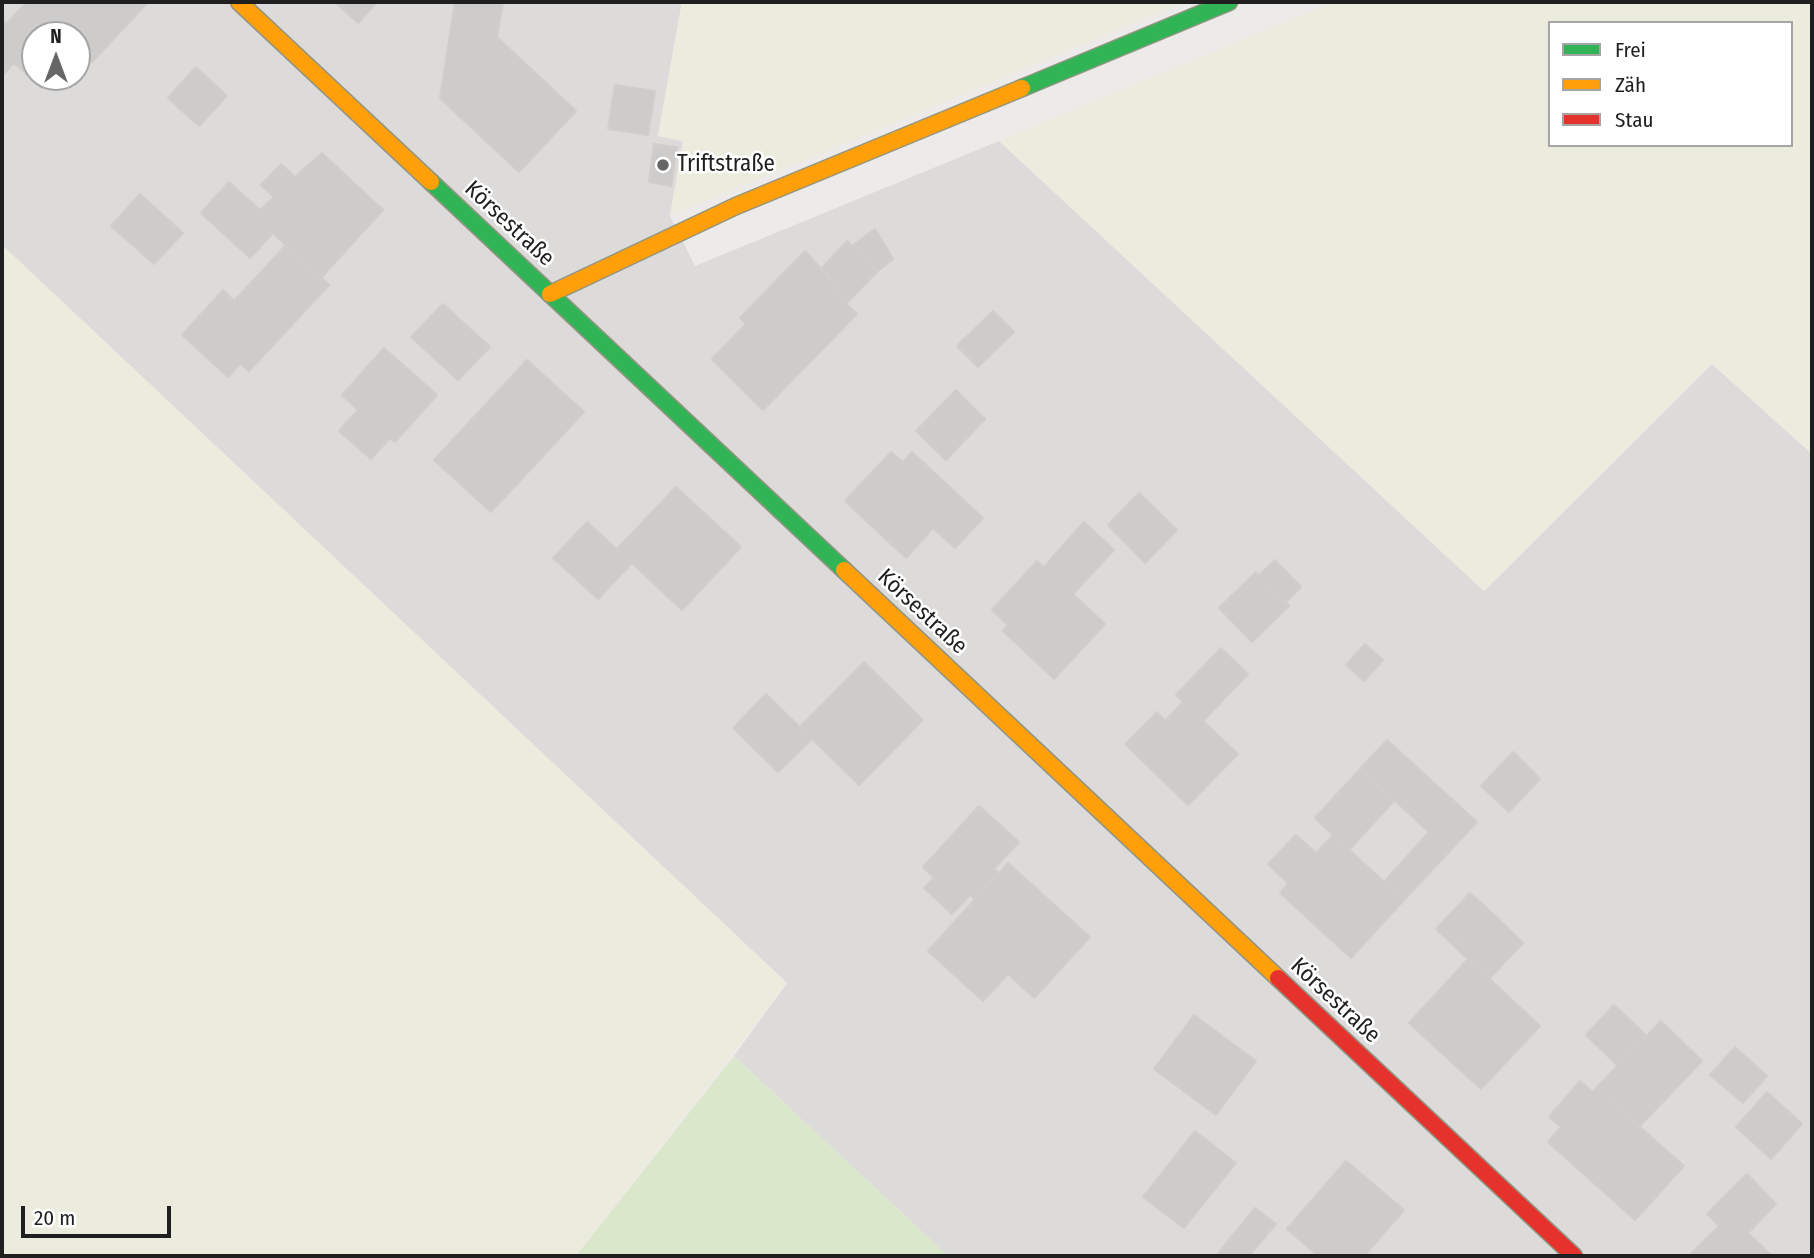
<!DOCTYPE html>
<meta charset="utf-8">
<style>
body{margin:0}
#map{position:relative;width:1814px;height:1258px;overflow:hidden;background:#edebe9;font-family:"Fira Sans Condensed",sans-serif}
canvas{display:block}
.frame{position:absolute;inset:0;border:4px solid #1f1f1f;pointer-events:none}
.legend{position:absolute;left:1548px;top:21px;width:245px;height:126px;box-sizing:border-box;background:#fff;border:2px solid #a5a5a5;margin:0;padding:9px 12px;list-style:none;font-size:21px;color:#1f1f1f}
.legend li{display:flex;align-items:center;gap:14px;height:35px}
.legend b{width:35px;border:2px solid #a5a5a5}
.north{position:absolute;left:21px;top:21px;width:70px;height:70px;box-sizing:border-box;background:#fff;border:2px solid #a5a5a5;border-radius:50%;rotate:0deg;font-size:19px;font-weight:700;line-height:28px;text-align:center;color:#1f1f1f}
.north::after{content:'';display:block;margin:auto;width:24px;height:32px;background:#676666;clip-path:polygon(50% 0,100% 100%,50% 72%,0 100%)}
.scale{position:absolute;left:21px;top:1206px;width:150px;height:32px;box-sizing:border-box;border:4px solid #1f1f1f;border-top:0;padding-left:9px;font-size:21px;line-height:24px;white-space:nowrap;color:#1f1f1f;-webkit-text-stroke:5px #fff;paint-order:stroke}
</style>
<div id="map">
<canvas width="1814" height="1258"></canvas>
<div class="frame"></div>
<ul class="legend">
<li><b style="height:9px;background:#30b455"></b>Frei</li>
<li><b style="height:9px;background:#ff9f0a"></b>Zäh</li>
<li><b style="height:9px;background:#e5322d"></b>Stau</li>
</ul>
<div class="north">N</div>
<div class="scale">20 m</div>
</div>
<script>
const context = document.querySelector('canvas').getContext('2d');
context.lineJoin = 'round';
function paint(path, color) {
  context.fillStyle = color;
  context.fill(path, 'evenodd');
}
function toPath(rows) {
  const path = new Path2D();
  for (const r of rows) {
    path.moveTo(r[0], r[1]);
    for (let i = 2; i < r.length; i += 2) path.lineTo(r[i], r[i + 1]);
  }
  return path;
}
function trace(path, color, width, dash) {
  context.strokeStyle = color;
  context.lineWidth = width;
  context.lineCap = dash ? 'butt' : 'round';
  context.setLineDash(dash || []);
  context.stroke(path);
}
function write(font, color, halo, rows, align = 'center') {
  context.font = font + ' "Fira Sans Condensed",sans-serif';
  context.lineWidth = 5;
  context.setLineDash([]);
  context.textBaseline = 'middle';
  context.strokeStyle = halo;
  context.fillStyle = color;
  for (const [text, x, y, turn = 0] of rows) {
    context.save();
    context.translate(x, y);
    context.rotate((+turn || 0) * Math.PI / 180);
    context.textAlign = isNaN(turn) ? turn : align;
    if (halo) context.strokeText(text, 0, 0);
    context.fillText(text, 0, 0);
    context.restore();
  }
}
paint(toPath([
 [2,2,682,2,658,136,683,141,670,216,695,266,999,141,1484,591,1712,364,1812,454,1812,1256,948,1256,734,1056,787,983,2,245],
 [35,35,77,35,77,77,35,77]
]), '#dcdbda');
paint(toPath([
 [682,2,1185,2,670,216,683,141,658,136],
 [1333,2,1812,2,1812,454,1712,364,1484,591,999,141],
 [1550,23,1791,23,1791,145,1550,145],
 [2,245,787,983,576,1256,2,1256]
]), '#ebebde');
paint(toPath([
 [734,1056,948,1256,576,1256]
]), '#dae7cb');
const building = toPath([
 [27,2,148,2,92,62,77,47,77,35,35,35,35,77,52,77,42,88,14,63,2,76,2,20,6,24,27,2],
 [335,2,377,2,358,23,335,2],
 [455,2,503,2,497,37,576,111,519,172,440,98,455,2],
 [196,67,227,96,199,126,168,98,196,67],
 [615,85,655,91,648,135,608,129,615,85],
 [654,144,677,147,671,186,649,182,654,144],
 [322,153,383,210,321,278,273,233,250,258,201,213,229,182,260,210,274,197,261,185,281,164,295,177,322,153],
 [140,194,183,233,154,264,111,226,140,194],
 [875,229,893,259,878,271,852,246,875,229],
 [847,241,878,271,846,304,836,294,840,290,826,277,828,274,822,268,847,241],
 [286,245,329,285,249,371,240,364,228,377,182,335,223,290,234,301,286,245],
 [805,251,840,290,836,294,857,314,763,410,712,359,746,324,740,318,805,251],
 [443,304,490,347,458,380,411,337,443,304],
 [993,311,1014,332,978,367,957,346,993,311],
 [384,348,437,395,395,442,390,438,371,459,339,431,358,410,342,395,384,348],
 [527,360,584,412,491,512,434,460,527,360],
 [956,390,985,419,946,460,916,431,956,390],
 [891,452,903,462,912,452,983,518,955,548,933,528,906,558,845,501,891,452],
 [676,487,741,547,682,610,617,549,676,487],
 [1139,493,1177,530,1145,563,1108,525,1139,493],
 [587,522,632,563,598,599,553,558,587,522],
 [1084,522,1114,550,1073,594,1105,624,1054,679,1003,631,1008,625,992,610,1037,561,1044,567,1084,522],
 [1275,560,1301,587,1285,603,1259,575,1275,560],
 [1256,572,1289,606,1252,642,1219,608,1256,572],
 [1365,644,1383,660,1364,681,1346,665,1365,644],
 [1221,648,1248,674,1203,721,1238,754,1188,805,1125,744,1157,712,1165,721,1183,702,1176,695,1221,648],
 [864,662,923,720,859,785,800,727,864,662],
 [766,694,812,739,778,772,733,728,766,694],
 [1387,740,1477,822,1404,900,1384,882,1429,832,1360,769,1387,740],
 [1513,752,1540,779,1509,812,1481,786,1513,752],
 [1360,769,1394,801,1349,850,1315,818,1360,769],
 [979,806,1019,842,994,869,998,873,975,899,970,895,952,914,924,888,934,878,923,867,979,806],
 [1296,835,1316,853,1333,835,1404,900,1351,958,1280,893,1288,883,1268,864,1296,835],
 [1008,863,1090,937,1034,998,1008,974,983,1001,928,951,1008,863],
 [1470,893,1487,908,1453,945,1436,929,1470,893],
 [1487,908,1523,943,1489,979,1453,945,1487,908],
 [1468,959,1540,1026,1481,1089,1409,1023,1468,959],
 [1614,1005,1647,1036,1618,1066,1586,1035,1614,1005],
 [1194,1015,1256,1061,1216,1115,1154,1069,1194,1015],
 [1661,1021,1702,1061,1639,1127,1596,1088,1661,1021],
 [1735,1047,1767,1076,1743,1103,1710,1075,1735,1047],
 [1580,1081,1593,1092,1596,1088,1684,1166,1635,1220,1548,1142,1561,1127,1549,1117,1580,1081],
 [1767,1092,1802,1124,1771,1159,1736,1127,1767,1092],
 [1195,1131,1236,1163,1184,1228,1143,1197,1195,1131],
 [1346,1161,1404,1210,1364,1256,1318,1256,1287,1229,1346,1161],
 [1747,1174,1776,1204,1748,1233,1772,1256,1689,1256,1719,1226,1707,1214,1747,1174],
 [1255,1208,1276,1224,1249,1256,1216,1256,1255,1208]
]);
paint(building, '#ceccca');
trace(building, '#d0cdca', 2);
const fast = toPath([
 [1022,88,1229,2],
 [431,182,844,570]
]);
const slow = toPath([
 [239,2,431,182],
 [550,294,736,206,1022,88],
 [844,570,1278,978]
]);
const jam = toPath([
 [1278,978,1574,1256]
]);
trace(fast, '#939583', 19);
trace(slow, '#939583', 19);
trace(jam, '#939583', 19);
trace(fast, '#30b455', 16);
trace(slow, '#ff9f0a', 16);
trace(jam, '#e5322d', 16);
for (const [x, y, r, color] of [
 [663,165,7,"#676666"]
]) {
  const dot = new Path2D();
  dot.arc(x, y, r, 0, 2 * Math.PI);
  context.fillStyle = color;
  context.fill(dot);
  trace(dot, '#fff', 2.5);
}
write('23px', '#1f1f1f', '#fff', [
 ["Triftstraße",677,165]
], 'left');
write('23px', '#1f1f1f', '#fff', [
 ["Körsestraße",509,224,43],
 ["Körsestraße",922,612,43],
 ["Körsestraße",1335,1001,43]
]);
</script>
